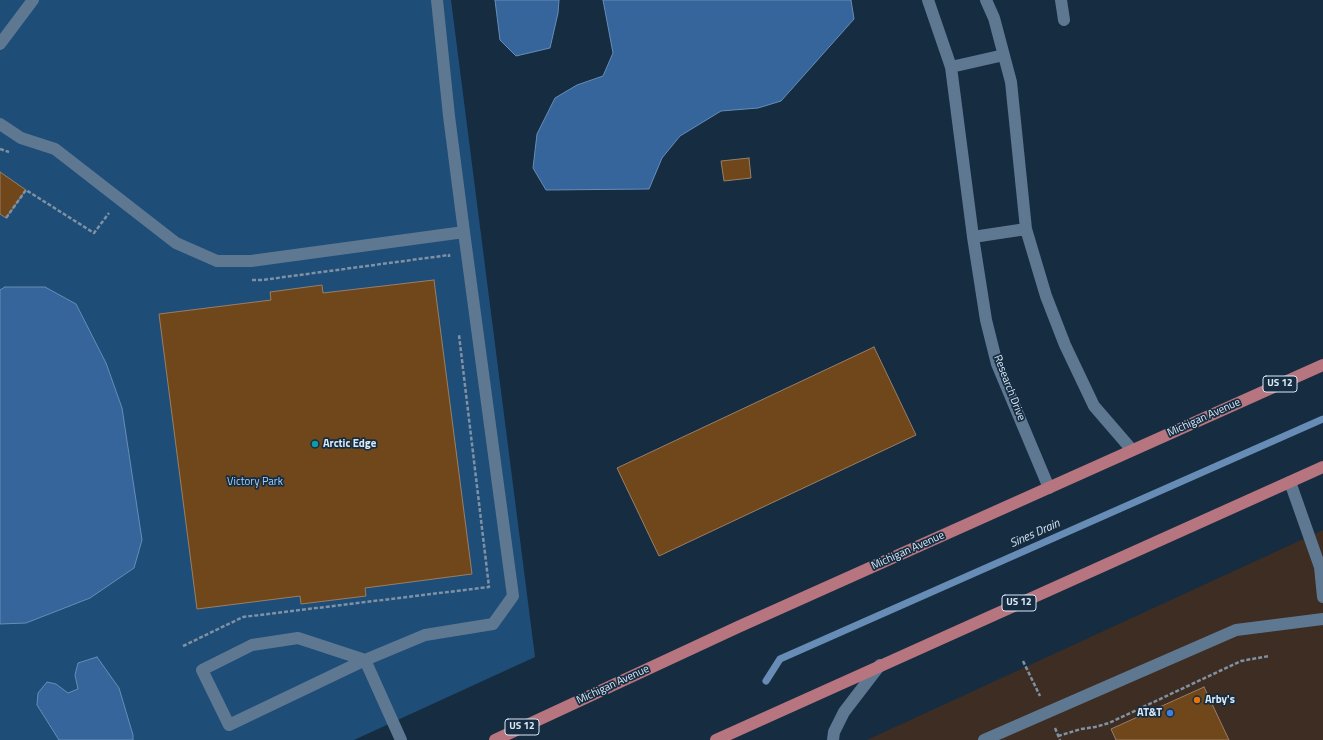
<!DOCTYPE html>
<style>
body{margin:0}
canvas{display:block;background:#152c41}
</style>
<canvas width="1323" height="740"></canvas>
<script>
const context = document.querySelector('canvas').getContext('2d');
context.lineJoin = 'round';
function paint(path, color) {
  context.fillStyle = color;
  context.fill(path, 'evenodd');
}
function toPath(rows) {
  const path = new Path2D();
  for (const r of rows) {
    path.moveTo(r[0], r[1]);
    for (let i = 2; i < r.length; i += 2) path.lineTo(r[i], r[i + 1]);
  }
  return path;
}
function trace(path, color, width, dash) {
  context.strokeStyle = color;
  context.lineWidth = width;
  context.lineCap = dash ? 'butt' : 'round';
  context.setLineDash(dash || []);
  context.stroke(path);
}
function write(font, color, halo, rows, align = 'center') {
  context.font = font + ' "Titillium Web",sans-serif';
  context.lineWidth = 3.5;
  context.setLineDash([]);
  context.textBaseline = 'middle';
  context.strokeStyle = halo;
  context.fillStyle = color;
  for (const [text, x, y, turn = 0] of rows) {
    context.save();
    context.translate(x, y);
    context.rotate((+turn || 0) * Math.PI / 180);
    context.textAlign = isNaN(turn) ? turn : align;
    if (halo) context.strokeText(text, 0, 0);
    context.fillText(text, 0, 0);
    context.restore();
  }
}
paint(toPath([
 [1323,530,1323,740,867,740]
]), '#3e2d23');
paint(toPath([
 [0,0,451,0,535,657,354,740,0,740]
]), '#1e4d78');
const water = toPath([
 [495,0,559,0,558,13,550,48,516,56,500,40,495,0],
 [603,0,851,0,854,19,781,101,758,108,721,111,680,136,662,158,649,189,546,190,533,168,537,134,555,98,577,85,603,76,613,53,603,0],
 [5,287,45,287,76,304,106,363,122,408,142,540,134,568,90,598,26,623,0,624,0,290,5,287],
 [97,657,119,688,133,735,133,740,59,740,37,705,38,693,47,682,56,684,68,693,78,689,75,675,78,663,97,657]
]);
paint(water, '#35659b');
trace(water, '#678db7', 1);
trace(toPath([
 [766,681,780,659,1323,419]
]), '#678db7', 7);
const building = toPath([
 [749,158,751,178,724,181,721,161,749,158],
 [0,172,26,190,6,218,0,214,0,172],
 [434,280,472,574,365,588,366,596,301,604,300,596,197,609,159,314,271,300,270,292,322,285,323,293,434,280],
 [874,347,916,435,659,556,617,468,874,347],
 [1204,687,1229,740,1116,740,1111,729,1204,687]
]);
paint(building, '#70471b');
trace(building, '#997e65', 1);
trace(toPath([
 [0,149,9,152],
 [6,218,26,190,94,233,109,213],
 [252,280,262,280,449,255,449,257],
 [183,646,243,617,489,587,459,335],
 [1023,661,1040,696],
 [1055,728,1060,740],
 [1058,736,1081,729,1095,727,1109,723,1241,661,1269,656]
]), '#7f91a2', 2.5, [4, 2]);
trace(toPath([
 [928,0,951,67,973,237,986,320,997,364,1049,488],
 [986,0,994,18,1011,82,1026,229,1046,296,1065,345,1094,406,1132,450],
 [1061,0,1064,20],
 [0,44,33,0],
 [951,67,1004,55],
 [0,124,21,138,55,149,176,243,217,261,251,261,464,232,449,116,437,0],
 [973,237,1026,229],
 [1290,482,1320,567,1323,597],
 [298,638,365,660,229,725,202,670,252,645,298,638],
 [401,740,365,660,425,635,493,624,513,596,464,232],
 [833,740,834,732,844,712,880,665],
 [984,740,1236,630,1323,619]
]), '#5f7892', 12);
trace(toPath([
 [495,740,738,627,1323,365],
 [716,740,1323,467]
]), '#b7757f', 12);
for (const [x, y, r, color] of [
 [315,444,4,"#0f9aa8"],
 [1197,700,4,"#e8710a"],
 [1170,713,4,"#3f7fe0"]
]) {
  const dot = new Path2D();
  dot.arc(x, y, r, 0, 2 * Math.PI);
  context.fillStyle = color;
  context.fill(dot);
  trace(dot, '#152c41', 1.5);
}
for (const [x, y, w] of [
 [1280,384,34],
 [1019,603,34],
 [522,727,34]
]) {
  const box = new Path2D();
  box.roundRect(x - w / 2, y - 8, w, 16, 3);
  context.fillStyle = '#152c41';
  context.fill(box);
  trace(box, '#dbe9f7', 1);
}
write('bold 10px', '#dbe9f7', null, [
 ["US 12",1280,384],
 ["US 12",1019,603],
 ["US 12",522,727]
]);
write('11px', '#dbe9f7', '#152c41', [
 ["Research Drive",1009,388,69],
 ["Michigan Avenue",1204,418,-24],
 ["Michigan Avenue",908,551,-24],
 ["Michigan Avenue",613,685,-25]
]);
write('bold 11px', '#dbe9f7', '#152c41', [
 ["Arctic Edge",323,444],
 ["Arby's",1205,700],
 ["AT&T",1162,713,"right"]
], 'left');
write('11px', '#a3cffc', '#152c41', [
 ["Victory Park",255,482]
]);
write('italic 12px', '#d5e2f2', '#152c41', [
 ["Sines Drain",1035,534,-24]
]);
</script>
